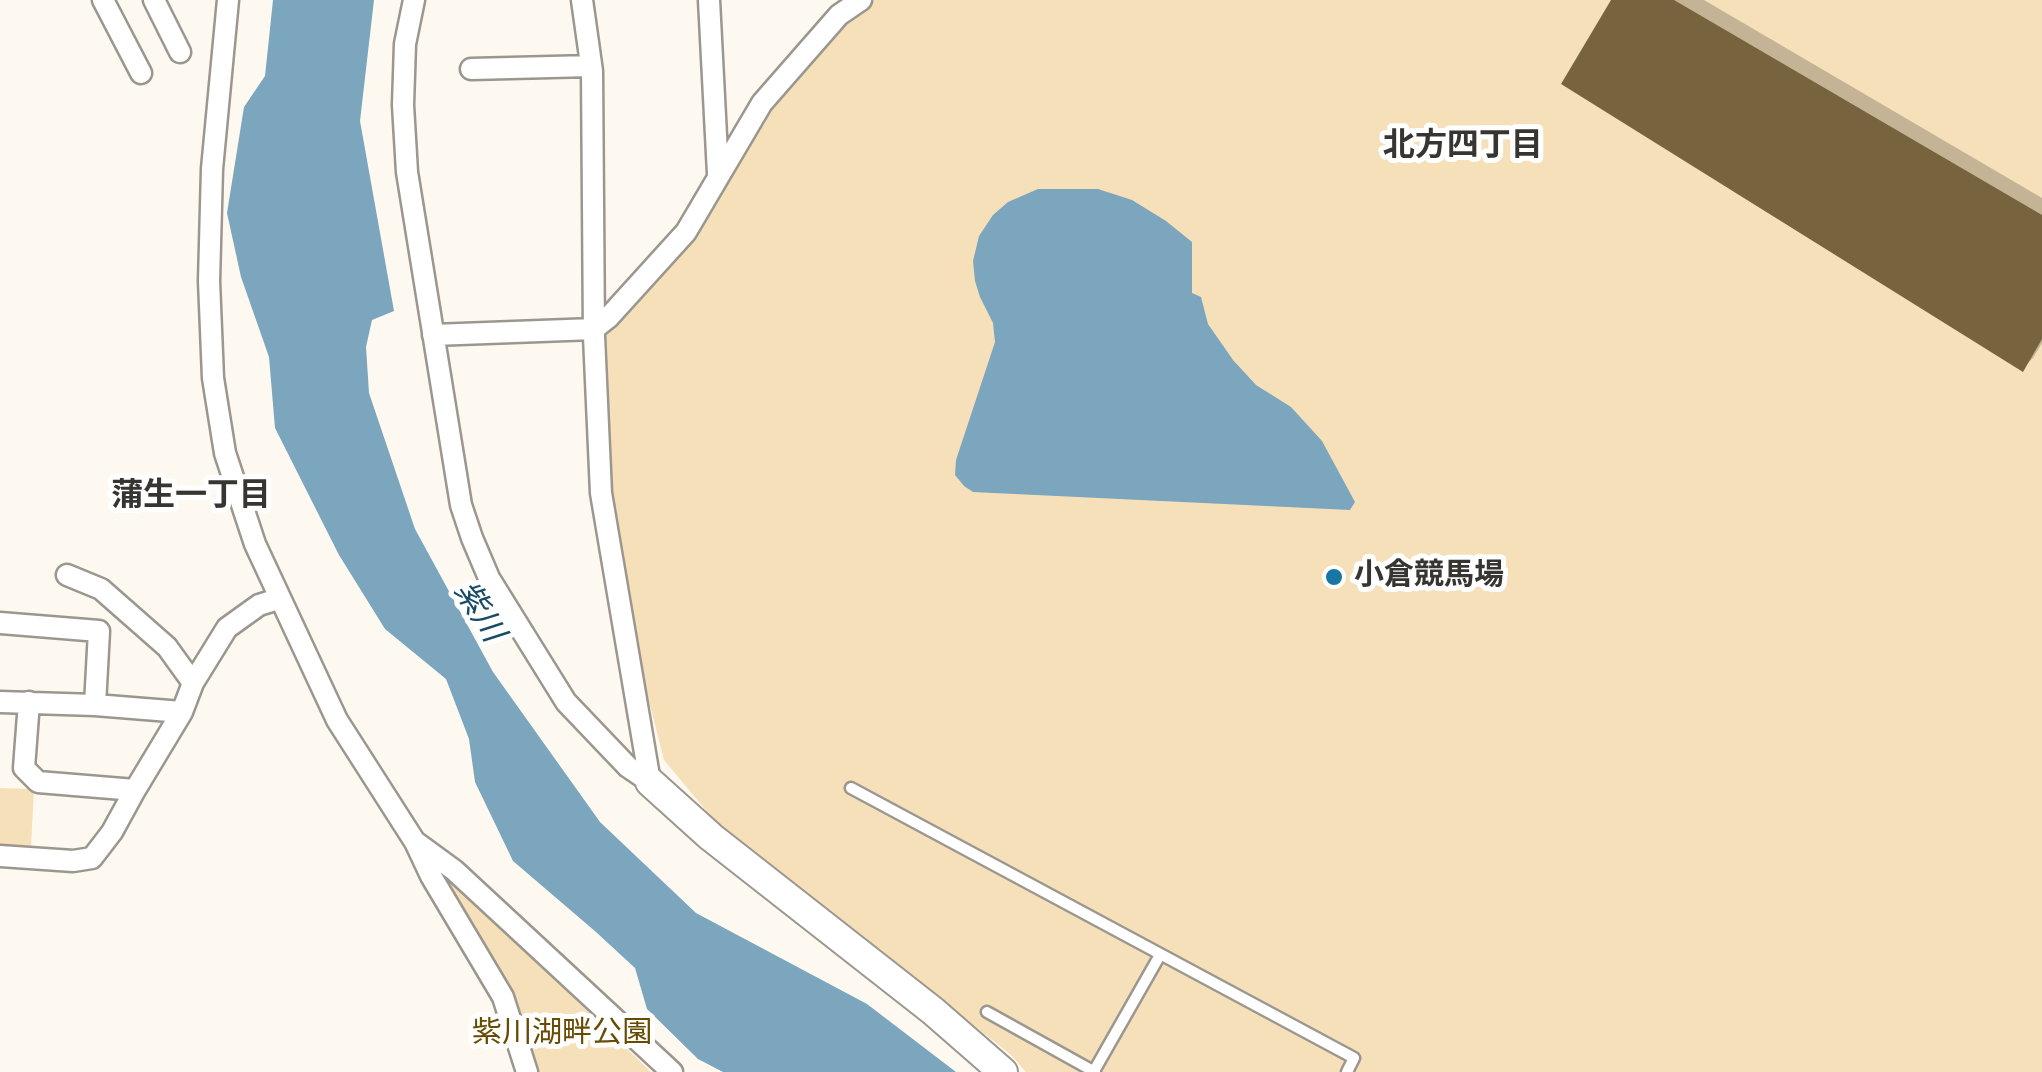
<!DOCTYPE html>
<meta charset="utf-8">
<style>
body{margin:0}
canvas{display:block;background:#fdf9f1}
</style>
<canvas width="2042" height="1072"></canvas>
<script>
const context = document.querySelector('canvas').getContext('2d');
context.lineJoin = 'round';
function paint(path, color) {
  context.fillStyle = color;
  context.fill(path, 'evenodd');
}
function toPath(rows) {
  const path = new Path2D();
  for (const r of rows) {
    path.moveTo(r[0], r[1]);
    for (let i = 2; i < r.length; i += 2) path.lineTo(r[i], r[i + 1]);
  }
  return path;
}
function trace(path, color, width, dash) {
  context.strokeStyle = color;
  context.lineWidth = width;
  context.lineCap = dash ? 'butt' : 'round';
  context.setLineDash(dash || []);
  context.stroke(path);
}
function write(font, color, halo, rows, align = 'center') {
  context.font = font + ' "Source Sans 3","Noto Sans JP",sans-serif';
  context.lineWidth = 10;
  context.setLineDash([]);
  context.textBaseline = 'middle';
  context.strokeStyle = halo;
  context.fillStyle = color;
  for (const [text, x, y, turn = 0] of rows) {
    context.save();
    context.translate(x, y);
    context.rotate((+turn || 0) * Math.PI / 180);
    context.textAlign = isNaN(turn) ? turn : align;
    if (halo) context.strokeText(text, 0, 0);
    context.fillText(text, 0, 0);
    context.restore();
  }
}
paint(toPath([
 [874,0,2042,0,2042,1072,1026,1072,1010,1054,719,826,664,760,640,666,612,489,602,348,605,334,666,264,761,119,842,22],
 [0,788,34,789,31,847,0,845],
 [440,867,651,1072,535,1072,437,871]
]), '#f5e0ba');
paint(toPath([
 [273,0,374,0,360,121,394,311,372,320,366,347,369,393,415,529,493,672,600,822,696,913,867,1004,956,1072,723,1072,698,1059,647,1009,635,968,596,932,513,861,475,782,469,739,446,679,385,629,339,555,275,428,269,357,241,277,227,213,244,107,265,76],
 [1038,189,1098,189,1132,200,1166,221,1192,242,1192,293,1201,297,1208,324,1233,360,1256,385,1291,407,1322,441,1355,502,1350,510,973,492,964,486,955,475,956,460,995,342,993,323,980,297,975,281,973,261,979,236,993,215,1008,202]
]), '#7ca5be');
paint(toPath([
 [1614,0,1704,0,2042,198,2042,343,2033,358,2022,369]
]), '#0003');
paint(toPath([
 [1611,0,1674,0,2042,215,2042,339,2023,372,1561,84]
]), '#77643f');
const lane = toPath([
 [851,788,1354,1058,1347,1072],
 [987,1012,1095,1072],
 [1094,1071,1160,955]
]);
const street = toPath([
 [103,0,141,73],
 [154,0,180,52],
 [228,0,212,169,209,281,213,378,225,453,255,544,337,720,415,842,431,876,503,997,527,1072],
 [414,0,405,44,403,105,407,172,461,505,472,538,489,578,566,702,628,767,650,782],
 [582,0,592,71,594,336,601,493,650,782],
 [709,0,718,174],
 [471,69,591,66],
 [433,335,594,329,608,318,686,232,762,103,839,15,861,0],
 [67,575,101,589,167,647,193,683],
 [0,623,99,631,95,705],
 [0,702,95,705,182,712],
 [29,702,24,768,38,782,135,790],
 [417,843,454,870,672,1072],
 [0,856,73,861,92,858,112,832,135,790,182,712,193,683,227,628,259,605,278,599]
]);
const secondary = toPath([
 [650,782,711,837,933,1011,1003,1072]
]);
trace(lane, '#9b978f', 15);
trace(street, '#9b978f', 25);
trace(secondary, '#9b978f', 32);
trace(lane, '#fff', 10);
trace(street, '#fff', 20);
trace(secondary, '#fff', 28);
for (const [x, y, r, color] of [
 [1334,577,10,"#1776a4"]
]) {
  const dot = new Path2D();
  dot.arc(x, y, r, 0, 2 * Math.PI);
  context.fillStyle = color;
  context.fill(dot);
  trace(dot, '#fff', 4);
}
write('bold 30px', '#363531', '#fff', [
 ["小倉競馬場",1354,577]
], 'left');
write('30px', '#674b02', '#fff', [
 ["紫川湖畔公園",562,1035]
]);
write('bold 32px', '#363531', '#fff', [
 ["北方四丁目",1463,148],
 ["蒲生一丁目",191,498]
]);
write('italic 32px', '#174b66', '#fff', [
 ["紫川",477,613,58]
]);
</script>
